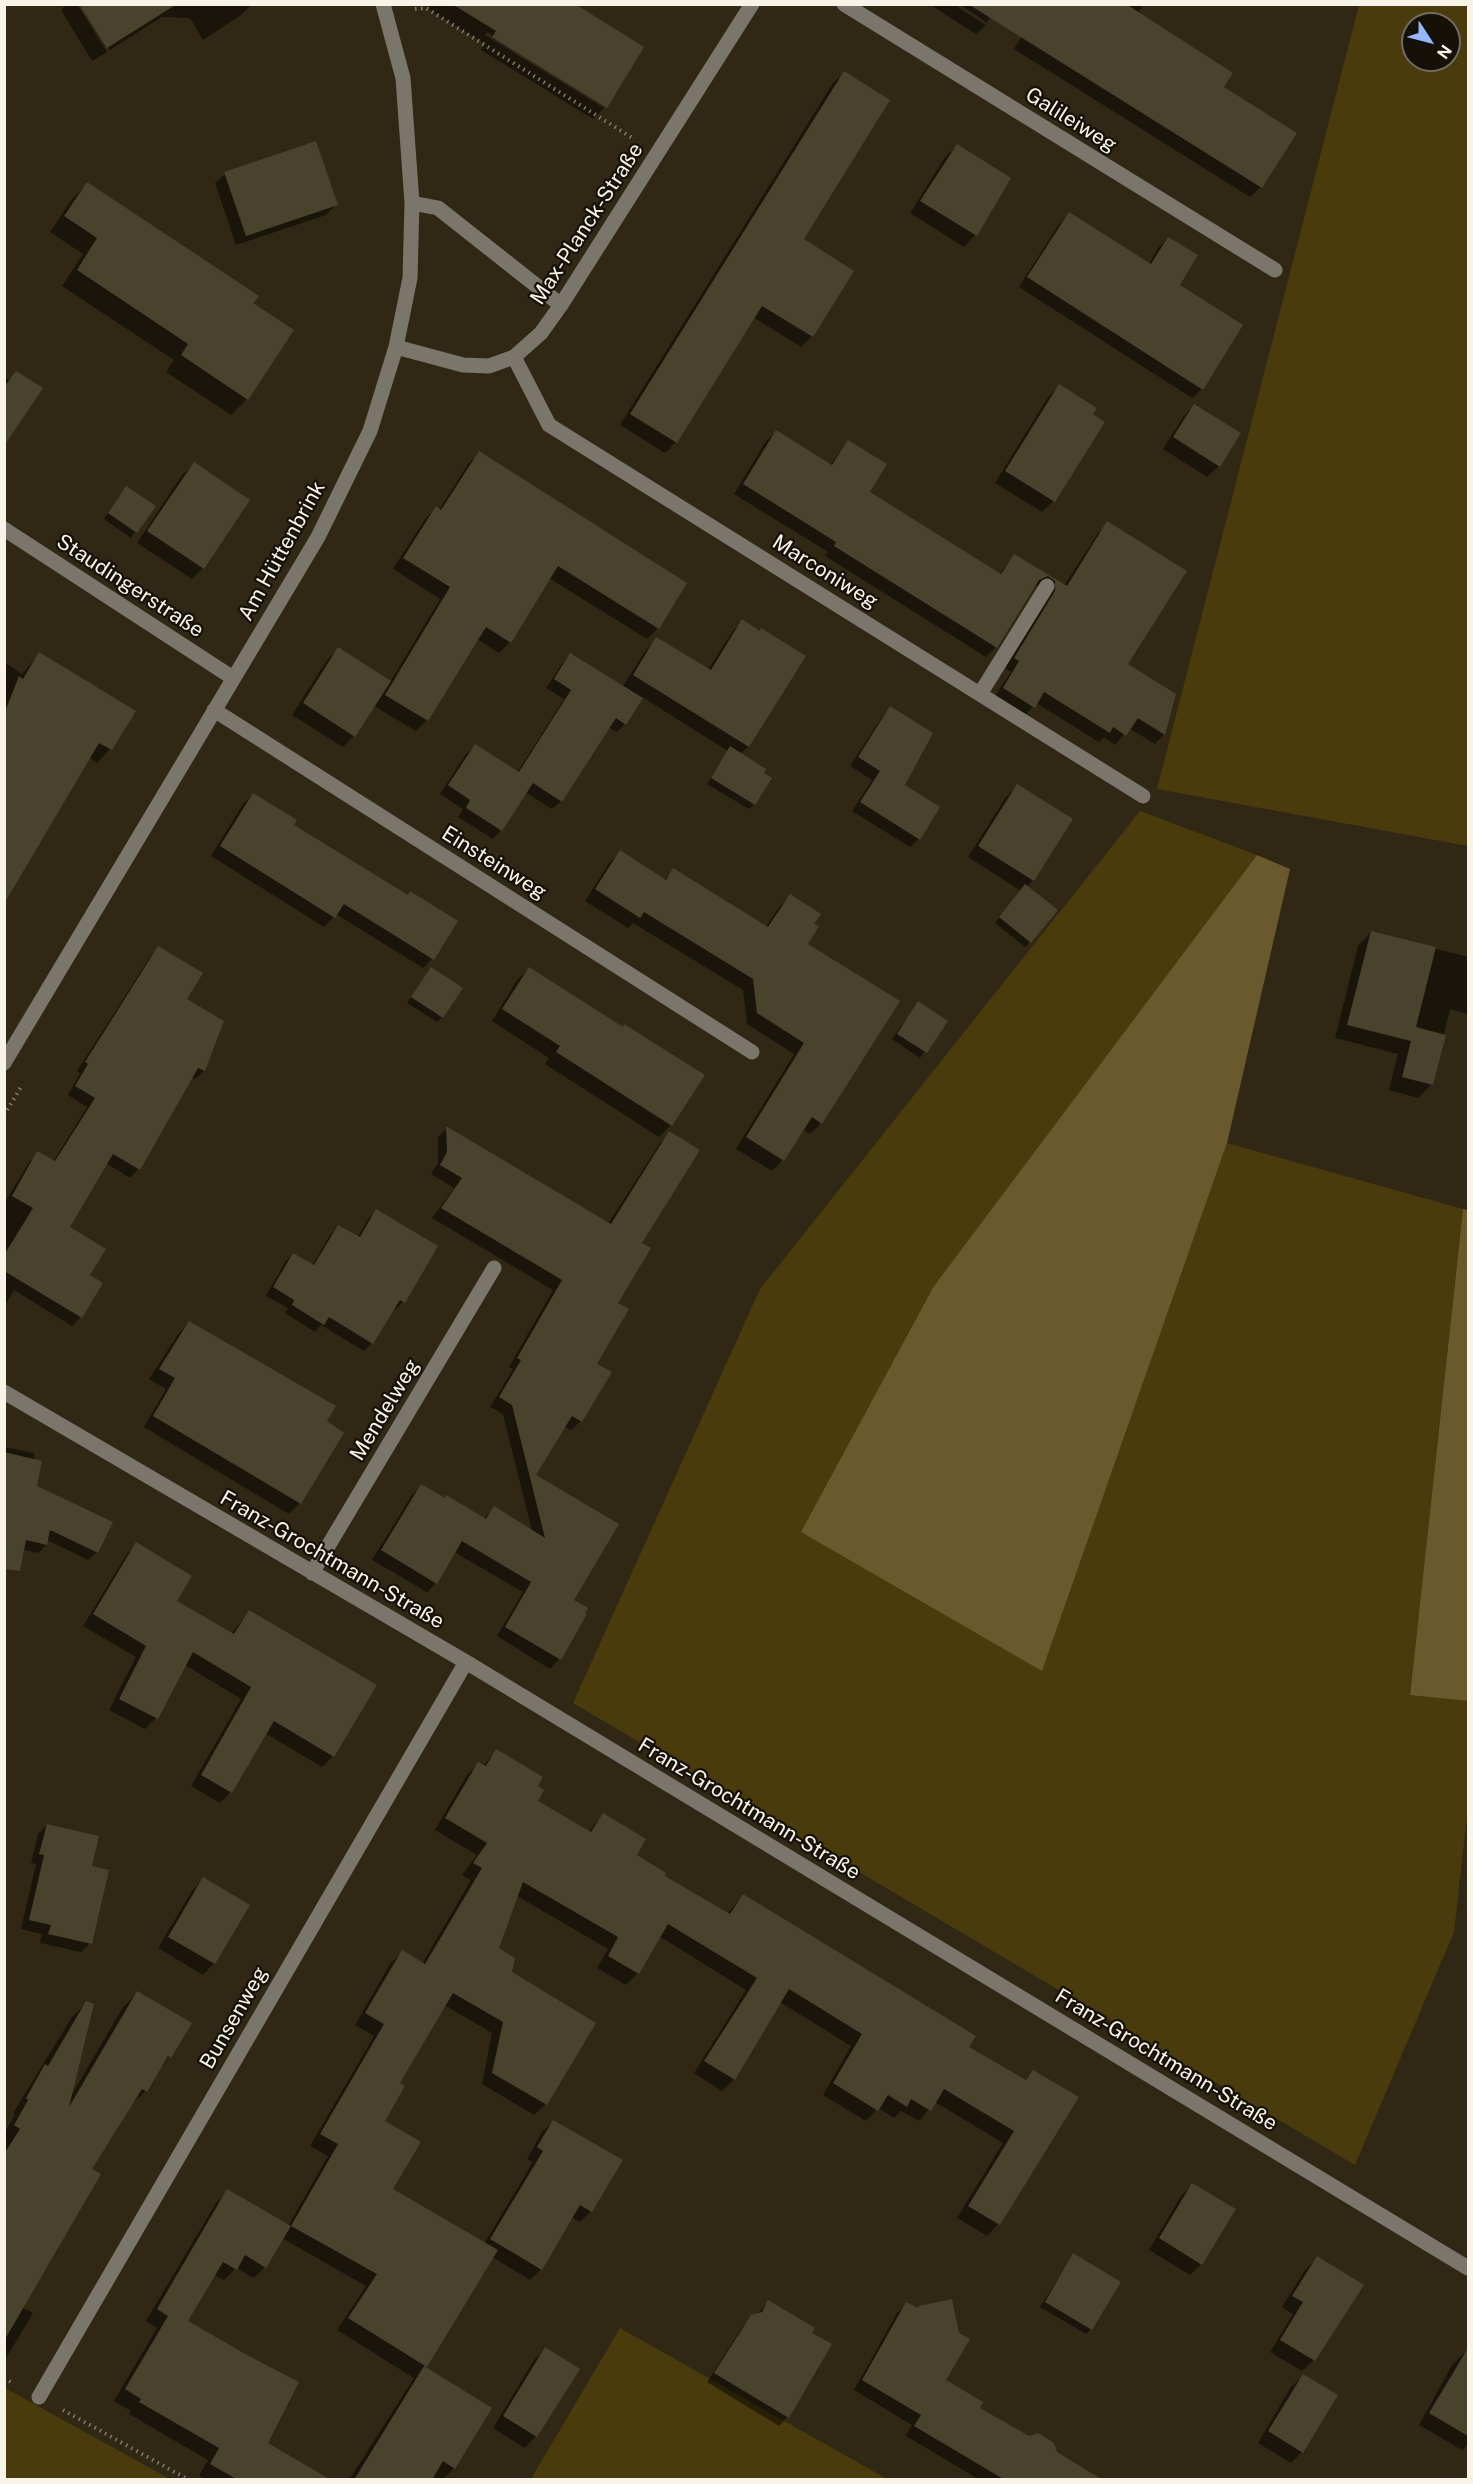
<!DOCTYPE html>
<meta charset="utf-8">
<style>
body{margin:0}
#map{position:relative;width:1473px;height:2484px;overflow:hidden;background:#302814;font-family:"Public Sans",sans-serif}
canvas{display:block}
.frame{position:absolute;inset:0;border:6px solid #f9f4e8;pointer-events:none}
.north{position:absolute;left:1401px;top:12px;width:60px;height:60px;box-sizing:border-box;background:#151108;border:2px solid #706c62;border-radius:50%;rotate:126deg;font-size:16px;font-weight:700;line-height:24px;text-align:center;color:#f9f4e8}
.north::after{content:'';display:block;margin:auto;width:21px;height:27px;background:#96b6fd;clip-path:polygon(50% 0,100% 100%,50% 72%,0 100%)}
</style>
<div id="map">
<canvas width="1473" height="2484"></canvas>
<div class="frame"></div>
<div class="north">N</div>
</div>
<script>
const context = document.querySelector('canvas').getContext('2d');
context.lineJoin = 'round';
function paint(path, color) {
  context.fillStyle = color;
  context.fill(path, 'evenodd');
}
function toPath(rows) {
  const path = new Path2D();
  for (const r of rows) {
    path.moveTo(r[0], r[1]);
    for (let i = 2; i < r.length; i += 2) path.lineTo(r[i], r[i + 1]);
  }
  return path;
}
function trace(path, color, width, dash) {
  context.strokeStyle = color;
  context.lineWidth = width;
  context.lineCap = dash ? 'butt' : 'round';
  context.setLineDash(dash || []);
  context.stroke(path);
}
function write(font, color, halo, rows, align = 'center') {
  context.font = font + ' "Public Sans",sans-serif';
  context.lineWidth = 4.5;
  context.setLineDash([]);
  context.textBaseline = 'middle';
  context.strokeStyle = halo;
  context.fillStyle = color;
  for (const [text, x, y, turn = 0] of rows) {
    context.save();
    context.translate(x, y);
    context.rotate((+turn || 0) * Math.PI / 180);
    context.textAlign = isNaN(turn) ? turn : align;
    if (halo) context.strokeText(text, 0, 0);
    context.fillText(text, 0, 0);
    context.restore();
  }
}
paint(toPath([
 [1359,5,1468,5,1468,846,1157,789],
 [1413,24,1449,24,1449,60,1413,60],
 [1140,811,1257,855,934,1286,1042,1671,1227,1143,1463,1209,1410,1694,1468,1701,1468,1807,1454,1932,1355,2165,573,1703,760,1289],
 [620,2328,887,2479,531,2479],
 [4,2388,5,2388,170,2479,5,2479]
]), '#4a3b0c');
paint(toPath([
 [1257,855,1290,869,1227,1143,1042,1671,801,1532,934,1286],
 [1463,1209,1468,1210,1468,1701,1410,1695]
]), '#69592d');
paint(toPath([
 [67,4,77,4,107,52,92,61,61,10],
 [81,4,252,4,241,15,203,40,190,18,162,17,110,50],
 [431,4,572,4,605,107,487,32,485,35,604,108,593,119,481,50,485,44,428,9],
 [929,4,953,4,986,25,976,34],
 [959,4,998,4,986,24,986,22],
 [1041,4,1143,4,1138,14,1222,88,1261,187,1250,197,1014,49],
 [844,73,801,239,812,336,801,347,753,317,676,442,665,453,620,425,833,83],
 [957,146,1009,178,975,235,964,247,910,213,945,157],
 [225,174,336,205,326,215,236,245,215,183],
 [87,184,247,399,231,415,166,372,174,360,62,286,83,254,50,232,72,199],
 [1069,214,1149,264,1158,248,1168,238,1202,389,1192,398,1019,287,1059,224],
 [16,373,4,434,4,377,9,380],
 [1059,386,1053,501,1042,512,995,483,1048,397],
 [1194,406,1219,466,1207,477,1163,449,1183,417],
 [776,432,830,465,848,441,868,492,999,574,1014,555,1064,586,1098,533,1108,523,1126,665,1164,734,1155,744,1129,728,1115,745,1104,737,1099,742,1036,703,1024,717,994,698,1011,672,1005,668,1046,602,1046,591,1037,585,1033,587,996,647,986,657,825,556,828,552,734,494,766,441],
 [479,453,658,628,647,639,549,578,510,642,499,653,477,639,427,720,416,731,374,706,354,736,343,747,292,715,327,660,338,649,390,682,440,599,393,569,425,519,436,508,439,510,468,464],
 [194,464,203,568,192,579,137,543,182,475],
 [121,493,153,506,131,538,104,519],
 [742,621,804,656,748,747,740,754,754,804,749,809,707,784,728,751,642,697,625,724,617,732,608,727,561,801,552,809,525,792,501,830,493,839,458,817,463,809,440,794,466,754,475,746,517,773,564,699,546,688,562,664,570,655,622,687,646,650,657,639,708,670,732,632],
 [39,654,134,712,110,749,97,763,89,757,4,892,4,662,22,674],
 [890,708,923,752,903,785,919,839,910,847,852,811,872,780,850,766,882,717],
 [1017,786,1033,880,1026,887,1030,942,1025,947,995,923,1021,891,968,857,1006,797],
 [253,795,292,825,432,959,423,968,336,914,324,927,211,856,243,804],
 [621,852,664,880,674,870,766,927,779,907,790,896,812,924,806,944,821,1123,810,1134,803,1129,783,1160,772,1171,736,1149,794,1054,747,1024,743,990,633,923,628,928,585,901,609,863],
 [1371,932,1468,957,1468,1014,1450,1009,1432,1084,1418,1098,1389,1090,1398,1054,1335,1038,1358,946],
 [159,948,185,1000,222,1022,204,1071,195,1079,191,1077,138,1169,130,1178,106,1163,68,1228,88,1276,81,1317,72,1326,14,1290,4,1307,4,1204,29,1162,38,1153,53,1162,87,1107,68,1095,80,1073,77,1071,150,957],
 [431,969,442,1017,437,1022,407,1003],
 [529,969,622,1028,703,1075,671,1125,659,1137,545,1064,549,1058,492,1021,517,980],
 [918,1003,946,1021,920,1058,892,1039],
 [447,1128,608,1224,660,1143,670,1133,640,1243,595,1365,581,1421,571,1430,564,1426,534,1475,572,1601,585,1615,559,1659,550,1669,497,1636,523,1592,454,1552,436,1583,427,1592,372,1560,412,1495,421,1486,484,1519,494,1508,532,1531,503,1414,490,1407,513,1369,509,1367,553,1290,432,1218,454,1188,431,1174,438,1163,438,1137],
 [376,1211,436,1246,403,1302,395,1310,393,1309,372,1343,364,1351,321,1325,315,1332,285,1313,288,1308,266,1296,285,1262,293,1254,312,1266,330,1235,338,1227,357,1238,368,1219],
 [189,1323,342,1433,300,1503,289,1514,144,1427,166,1389,149,1379,179,1333],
 [4,1447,34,1453,35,1487,97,1552,88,1560,47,1540,46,1545,38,1553,6,1545],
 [136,1544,175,1601,231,1634,249,1612,375,1686,333,1756,322,1767,265,1733,231,1792,220,1803,191,1786,241,1699,185,1665,156,1718,145,1729,109,1710,136,1657,83,1626,126,1555],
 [496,1751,536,1787,536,1801,588,1832,603,1815,634,1856,663,1876,727,1914,743,1896,967,2048,1024,2081,1033,2072,1077,2098,998,2224,987,2236,957,2218,1003,2143,935,2102,919,2121,901,2111,894,2118,878,2108,866,2121,823,2095,851,2046,780,2002,734,2079,722,2091,694,2073,746,1990,659,1936,637,1974,626,1985,597,1968,608,1949,517,1896,497,1949,510,1972,546,2104,534,2115,482,2084,492,2033,444,2005,398,2084,383,2122,391,2190,484,2244,533,2162,527,2159,542,2132,553,2122,621,2161,591,2211,580,2222,571,2217,541,2269,530,2280,492,2257,424,2367,454,2468,442,2480,431,2478,430,2480,349,2480,414,2378,337,2330,366,2286,282,2238,265,2267,254,2278,236,2268,224,2280,214,2275,186,2322,266,2443,297,2480,206,2480,199,2476,208,2460,129,2414,131,2411,114,2401,157,2328,146,2321,216,2203,228,2191,288,2226,328,2156,310,2146,374,2036,355,2025,390,1964,402,1952,422,1964,471,1880,462,1875,477,1855,435,1830,467,1775,479,1763,483,1766],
 [47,1825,90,1867,90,1943,81,1952,40,1943,42,1934,21,1929,36,1864,31,1863,38,1834],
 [203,1879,248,1906,214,1963,203,1975,158,1948,192,1891],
 [137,1993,190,2024,146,2091,131,2104,90,2169,22,2307,33,2313,4,2362,4,2147,7,2143,4,2142,4,2134,15,2114,13,2113,72,2017,87,2003,71,2096,123,2007],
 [1192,2185,1201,2264,1190,2275,1149,2250,1181,2196],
 [1073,2255,1091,2329,1086,2334,1040,2307],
 [1317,2258,1314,2360,1302,2371,1270,2352,1293,2314,1282,2307,1305,2270],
 [768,2302,810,2333,830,2345,787,2417,779,2426,707,2382,743,2326,752,2317,757,2315],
 [907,2304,944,2381,978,2409,1056,2453,1074,2480,980,2480,906,2436,912,2425,854,2390,897,2313],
 [545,2349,536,2436,525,2448,493,2428,534,2360],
 [1464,2353,1468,2356,1468,2444,1462,2450,1419,2425,1452,2365],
 [1303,2376,1302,2452,1291,2463,1258,2443,1291,2387]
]), '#0007');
paint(toPath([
 [79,4,177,4,107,48],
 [452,4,575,4,644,47,607,108,492,37,496,31],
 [968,4,1126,4,1233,73,1224,87,1297,133,1262,188],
 [844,71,890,100,804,239,854,271,813,337,762,306,677,443,630,414],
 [316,141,338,205,246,236,224,172],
 [957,144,1011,178,977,236,920,201],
 [87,182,259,296,253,303,294,330,248,400,181,355,188,344,77,270,97,238,64,216],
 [1069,212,1151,264,1168,237,1198,255,1180,285,1243,325,1203,390,1027,277],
 [16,371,43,388,4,446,4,387],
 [1059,384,1097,408,1093,414,1105,422,1055,502,1005,471],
 [1194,404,1241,433,1220,467,1173,437],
 [776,430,832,465,848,440,887,464,870,492,1001,574,1014,554,1067,586,1107,521,1187,571,1128,664,1176,694,1165,735,1138,718,1126,736,1113,727,1110,733,1044,692,1035,708,1003,688,1019,661,1014,658,1055,591,1055,581,1048,576,1039,580,997,648,834,546,836,542,743,484],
 [479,451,687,583,659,629,558,566,511,643,486,627,428,721,385,695,450,587,403,558,436,506,441,510],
 [194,462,250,500,204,569,147,531],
 [126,486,156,506,137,533,108,513],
 [742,619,760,631,761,628,806,656,749,747,633,675,656,637,711,670],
 [338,647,391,681,355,737,303,703],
 [39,652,136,711,112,750,99,743,4,904,4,714,19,676,23,679],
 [570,653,643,698,626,725,616,718,562,802,533,783,502,831,466,808,470,800,448,785,475,744,519,772,571,690,554,679],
 [890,706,933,733,905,785,940,807,920,840,860,802,880,771,858,757],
 [730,746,766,769,764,773,772,778,755,805,711,778],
 [1017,784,1073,819,1034,881,978,846],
 [253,793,297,820,294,825,408,895,410,891,458,921,434,960,344,904,335,918,220,846],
 [620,850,666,880,673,868,768,927,790,894,821,914,814,924,819,926,808,944,900,1001,822,1124,812,1117,784,1161,746,1137,804,1043,757,1013,753,979,644,912,640,918,595,889],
 [1025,884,1058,910,1031,943,999,917],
 [1371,931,1436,947,1416,1027,1446,1035,1433,1085,1402,1077,1411,1041,1347,1025],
 [158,946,203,973,187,999,224,1021,205,1071,198,1068,140,1170,113,1154,70,1227,106,1249,90,1275,103,1283,82,1318,4,1271,4,1255,33,1208,12,1196,37,1151,55,1161,95,1098,75,1086,88,1064,85,1062],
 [431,967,463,988,443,1018,411,997],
 [529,967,623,1027,624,1024,705,1075,672,1126,556,1052,560,1046,502,1009],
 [918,1001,948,1021,927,1053,897,1034],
 [446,1126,611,1224,669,1131,700,1150,642,1243,651,1248,618,1303,629,1309,597,1364,612,1372,582,1422,572,1416,536,1475,619,1524,574,1600,588,1608,585,1613,587,1614,561,1660,505,1627,531,1582,462,1541,437,1584,381,1550,421,1484,445,1498,446,1495,486,1519,494,1506,545,1538,512,1405,499,1397,521,1360,517,1358,562,1280,441,1208,462,1178,440,1165,447,1152],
 [376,1209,438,1246,405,1303,400,1300,373,1344,329,1317,324,1325,292,1305,294,1300,273,1287,293,1253,314,1265,338,1225,360,1237],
 [189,1321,336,1406,327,1421,344,1433,301,1504,153,1416,175,1378,159,1369],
 [4,1452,42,1461,37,1486,113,1522,98,1553,50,1530,47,1545,26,1540,20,1571,4,1569],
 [136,1542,192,1576,177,1601,234,1634,249,1610,377,1685,334,1757,274,1721,232,1793,201,1775,251,1687,193,1652,158,1719,119,1699,146,1646,93,1614],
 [496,1749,543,1777,538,1786,544,1790,538,1801,591,1832,603,1813,646,1839,637,1855,666,1873,665,1876,730,1914,743,1894,976,2036,969,2047,1026,2080,1033,2070,1079,2097,1000,2225,968,2206,1014,2131,944,2089,931,2111,911,2099,907,2107,888,2095,878,2111,833,2083,862,2034,789,1989,735,2080,704,2061,757,1978,668,1924,639,1974,608,1956,618,1937,523,1882,499,1948,515,1958,512,1972,596,2023,547,2105,492,2073,503,2022,453,1993,400,2083,405,2086,385,2121,421,2142,393,2189,498,2250,427,2367,348,2318,377,2274,291,2226,338,2144,320,2134,384,2024,365,2013,402,1950,425,1964,482,1868,473,1863,487,1843,445,1818,478,1762,486,1766],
 [47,1824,99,1836,92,1866,109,1870,92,1944,48,1934,51,1925,29,1920,44,1855,39,1854],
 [203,1877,250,1905,215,1964,168,1937],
 [137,1991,192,2023,171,2058,168,2056,147,2092,142,2089,92,2169,101,2174,4,2341,4,2154,20,2129,14,2125,28,2100,26,2098,45,2064,48,2066,86,2001,94,2004,69,2107],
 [553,2120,623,2160,592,2212,580,2205,542,2270,490,2239,543,2151,537,2147],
 [1192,2183,1236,2209,1202,2265,1159,2238],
 [227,2189,291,2226,266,2268,245,2255,237,2270,223,2262,188,2321,247,2355,299,2382,268,2443,331,2480,238,2480,210,2464,219,2448,139,2402,141,2399,125,2389,168,2316,157,2309],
 [1073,2253,1121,2282,1092,2330,1045,2302],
 [1317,2256,1364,2285,1315,2361,1280,2340,1303,2302,1292,2296],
 [952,2299,959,2333,970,2339,946,2380,983,2402,980,2408,1029,2436,1038,2433,1054,2443,1057,2452,1103,2480,1005,2480,914,2426,921,2415,862,2380,906,2302,918,2308,919,2306],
 [768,2300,815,2328,812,2333,832,2344,789,2418,714,2373,751,2315,762,2312],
 [545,2347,580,2369,537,2437,503,2416],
 [1468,2348,1468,2436,1429,2413],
 [424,2366,492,2408,455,2469,443,2461,432,2480,354,2480],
 [1303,2374,1338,2395,1303,2453,1268,2431]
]), '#49422c');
trace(toPath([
 [415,9,426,8,634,139],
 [4,1115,21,1087],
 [4,2378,14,2384],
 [63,2410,189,2480]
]), '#827b6b', 4, [1.5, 4.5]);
trace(toPath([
 [844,4,1275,270],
 [412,203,438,208,561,305],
 [396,347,463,365,489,366,514,357,541,333,561,305,752,4],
 [514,357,549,425,1143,796],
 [4,529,233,678],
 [980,694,1047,586],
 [214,710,752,1052],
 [4,1063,318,537,370,431,396,347,410,278,412,203,403,78,383,4],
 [4,1392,466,1662,1468,2268],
 [312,1573,494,1268],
 [39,2397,466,1662]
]), '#7a766c', 15);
write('21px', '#f9f4e8', '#151108', [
 ["Galileiweg",1071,120,32],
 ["Max-Planck-Straße",587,224,-57],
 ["Am Hüttenbrink",282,551,-61],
 ["Marconiweg",825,572,32],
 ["Staudingerstraße",130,586,33],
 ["Einsteinweg",494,863,32],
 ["Mendelweg",385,1410,-59],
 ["Franz-Grochtmann-Straße",332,1560,30],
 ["Franz-Grochtmann-Straße",749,1809,31],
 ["Bunsenweg",234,2018,-60],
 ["Franz-Grochtmann-Straße",1166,2060,31]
]);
</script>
